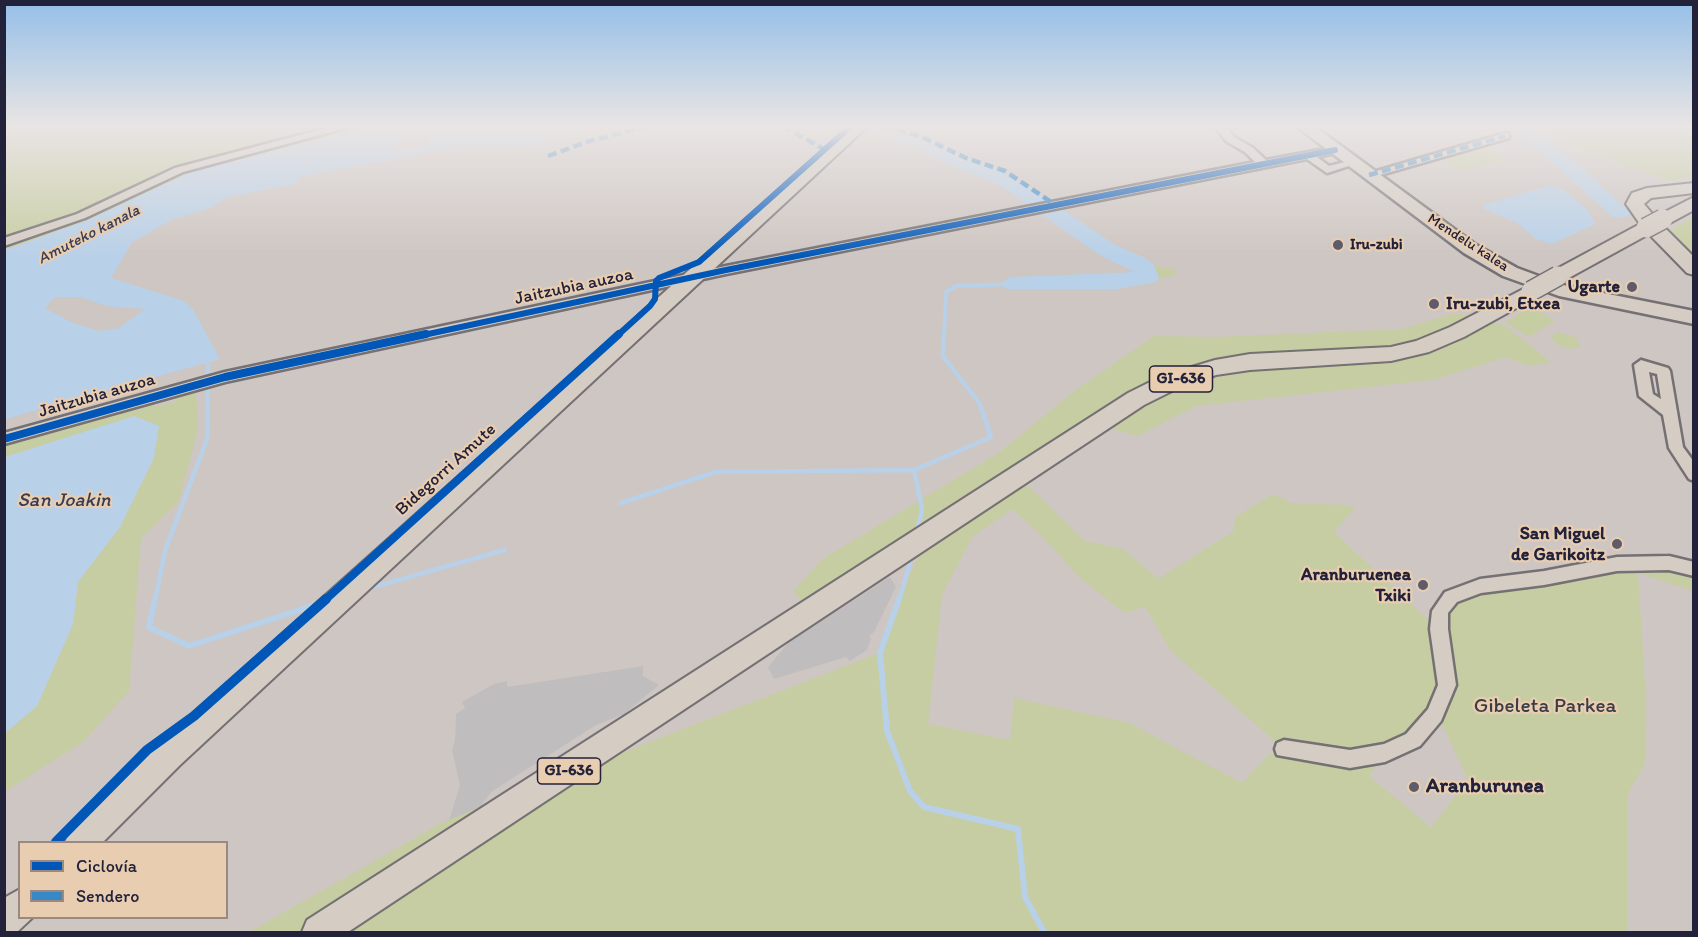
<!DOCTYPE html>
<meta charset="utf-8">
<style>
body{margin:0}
#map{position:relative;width:1698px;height:937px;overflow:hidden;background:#cec6c2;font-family:Itim,sans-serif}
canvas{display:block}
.frame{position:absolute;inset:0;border:6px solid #22223b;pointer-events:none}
.legend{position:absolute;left:18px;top:841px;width:210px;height:78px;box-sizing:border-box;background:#e9cdb0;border:2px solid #998981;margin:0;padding:8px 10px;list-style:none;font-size:18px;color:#22223b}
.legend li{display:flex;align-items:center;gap:12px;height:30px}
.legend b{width:30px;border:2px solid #998981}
</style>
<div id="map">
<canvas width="1698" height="937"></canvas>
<div class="frame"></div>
<ul class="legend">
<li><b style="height:8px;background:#0057b8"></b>Ciclovía</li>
<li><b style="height:8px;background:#3887c6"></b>Sendero</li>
</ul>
</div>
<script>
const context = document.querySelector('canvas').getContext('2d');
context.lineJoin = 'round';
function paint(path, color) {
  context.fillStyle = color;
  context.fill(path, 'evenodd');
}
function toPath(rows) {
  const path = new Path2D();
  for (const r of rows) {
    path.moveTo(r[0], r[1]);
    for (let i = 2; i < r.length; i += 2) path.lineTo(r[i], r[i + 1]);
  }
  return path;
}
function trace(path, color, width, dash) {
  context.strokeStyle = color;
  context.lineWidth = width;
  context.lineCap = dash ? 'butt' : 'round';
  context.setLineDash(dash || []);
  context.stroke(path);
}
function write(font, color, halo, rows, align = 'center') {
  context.font = font + ' Itim,sans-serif';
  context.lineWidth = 4.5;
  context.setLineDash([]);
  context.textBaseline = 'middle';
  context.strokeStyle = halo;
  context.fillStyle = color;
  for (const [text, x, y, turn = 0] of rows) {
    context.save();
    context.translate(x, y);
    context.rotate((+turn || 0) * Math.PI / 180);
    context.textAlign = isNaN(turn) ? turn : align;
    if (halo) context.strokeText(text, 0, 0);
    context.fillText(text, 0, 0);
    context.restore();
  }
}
paint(toPath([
 [890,577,896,587,874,632,869,636,871,638,867,650,850,661,846,657,774,679,768,667,789,642],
 [643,666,643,676,659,685,624,714,596,725,491,792,481,806,447,827,460,785,452,750,455,740,456,714,465,708,462,702,494,684,507,681,507,687]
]), '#c0bdbf');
paint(toPath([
 [5,126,371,126,337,137,51,245,5,250,10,248,4,247],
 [831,126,868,126,937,146,959,158,1010,178,1097,241,1127,257,1160,267,1175,269,1175,275,1136,283,1095,285,1095,280,1138,273,1132,265,1100,249,1065,222,995,179,955,167,925,149,887,141,873,142],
 [1693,126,1693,176,1670,181,1586,152,1530,126],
 [1482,146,1504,160,1461,172,1439,158],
 [1693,216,1693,253,1671,230],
 [1531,307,1555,321,1529,337,1505,322],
 [1454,313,1504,325,1551,362,1530,366,1506,357,1432,380,1196,406,1137,436,1098,424,1019,477,1085,541,1123,549,1158,579,1234,531,1235,517,1273,494,1292,503,1348,505,1355,509,1336,529,1336,534,1438,629,1451,597,1586,569,1693,569,1693,591,1638,573,1646,698,1645,764,1627,795,1627,932,249,932,443,822,879,653,903,588,929,536,812,611,793,591,824,558,1000,452,1073,392,1154,336,1218,337,1402,329],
 [1012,509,1040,534,1078,576,1124,613,1145,607,1170,650,1284,749,1269,754,1242,783,1129,723,1014,698,1010,740,928,724,942,595,972,537],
 [1435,716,1446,732,1468,780,1431,827,1369,776,1385,753],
 [1558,332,1575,337,1580,346,1571,349,1557,345,1551,336],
 [196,390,198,428,179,501,141,538,129,691,83,742,5,791,5,733,37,706,73,624,78,582,120,527,154,458,134,417,5,457,5,441,155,399,154,407,176,402,177,394]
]), '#c7cda2');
paint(toPath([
 [371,126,592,126,528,147,470,145,302,176,294,184,228,197,210,208,171,220,132,242,111,278,184,301,194,311,220,359,5,419,5,250,88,220,191,172],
 [425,136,429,139,428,142,421,148,389,153,393,146,403,141],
 [55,297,81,297,106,306,145,309,119,328,99,331,73,323,45,308],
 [1551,185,1563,190,1588,210,1595,224,1552,244,1536,239,1517,223,1483,208,1483,205],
 [134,416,159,426,154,458,120,527,78,582,73,624,37,706,5,733,5,457]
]), '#b8d0e8');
trace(toPath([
 [944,336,946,292,956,286,1014,284]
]), '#b8d0e8', 4);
trace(toPath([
 [621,503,715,472,914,470],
 [917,533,922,509,914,470,991,437,980,404,943,356,944,334],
 [366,589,505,550],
 [155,601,165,551,207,439,208,366,205,357],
 [899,601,910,563]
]), '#b8d0e8', 4.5);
trace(toPath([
 [155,599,149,627,189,646,318,604],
 [899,599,880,653,887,731,910,791,924,807,1018,829,1025,897,1044,932]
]), '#b8d0e8', 6);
paint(toPath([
 [850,126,882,126,928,139,966,158,1011,175,1117,246,1145,258,1154,265,1159,277,1156,282,1118,289,1006,289,1003,284,1006,279,1014,277,1135,272,1101,256,997,183,952,166,914,147,852,130,850,126],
 [1505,126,1527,126,1560,149,1627,209,1630,213,1627,217,1613,217,1546,157,1505,126]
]), '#b8d0e8');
const minor = toPath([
 [334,126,353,126,183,172,85,218,4,246,4,238,77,214,175,168,334,126],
 [1215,126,1226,126,1234,137,1253,148,1266,160,1335,147,1339,148,1339,152,1317,157,1329,166,1353,160,1358,163,1327,173,1307,159,726,274,225,382,4,444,4,433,225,372,726,266,1255,162,1245,152,1226,141,1215,126],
 [1505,133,1509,134,1509,138,1373,177,1365,177,1363,175,1505,133],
 [1641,360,1668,368,1670,371,1683,447,1694,462,1694,481,1689,479,1669,448,1663,415,1639,396,1634,365,1641,360],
 [1649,372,1657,374,1661,399,1653,394,1649,372],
 [1669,556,1694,562,1694,576,1669,570,1617,571,1544,585,1481,593,1457,602,1448,613,1448,629,1456,685,1441,721,1420,746,1385,762,1350,768,1277,755,1275,749,1277,743,1284,740,1350,750,1384,744,1406,734,1428,709,1438,685,1430,629,1432,611,1445,592,1480,579,1544,571,1617,557,1669,556]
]);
const secondary = toPath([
 [1296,126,1314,126,1476,245,1517,268,1563,285,1694,311,1694,324,1559,296,1503,276,1464,253,1296,126]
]);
const primary = toPath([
 [850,126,868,126,180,765,103,842,65,842,70,831,158,745,850,126],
 [1694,183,1694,193,1651,198,1644,204,1655,217,1694,197,1694,210,1670,223,1661,224,1694,257,1694,275,1687,273,1649,234,1565,280,1551,280,1548,276,1551,272,1640,224,1626,204,1632,193,1647,188,1694,183],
 [1531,285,1538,286,1541,291,1538,296,1464,337,1429,352,1391,361,1250,370,1216,375,1178,388,1144,405,348,932,302,932,307,920,1128,393,1162,376,1215,360,1250,354,1391,347,1416,341,1450,327,1531,285],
 [20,889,20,918,32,918,17,932,4,932,4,898,20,889]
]);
trace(minor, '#747073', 5);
trace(secondary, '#747073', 5);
trace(primary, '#747073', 4);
paint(minor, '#d5ccc3');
paint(secondary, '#d5ccc3');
paint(primary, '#d5ccc3');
const primaryBridge = toPath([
 [1646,228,1663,219],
 [1531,291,1558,276]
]);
trace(primaryBridge, '#747073', 22, []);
trace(primaryBridge, '#d5ccc3', 19);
trace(toPath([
 [783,126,829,152],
 [884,126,920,136,966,158,1005,171,1054,204],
 [548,156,589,141,648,126],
 [1369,175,1505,136]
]), '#3887c6', 4.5, [9, 4.5]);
trace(toPath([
 [419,336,726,270,1335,150],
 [617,336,650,306,655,299,656,281,659,278,699,262,851,126]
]), '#0057b8', 6);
trace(toPath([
 [4,439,225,377,426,334],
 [324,601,619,334]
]), '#0057b8', 8);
trace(toPath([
 [56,842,147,750,194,716,326,599]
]), '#0057b8', 10);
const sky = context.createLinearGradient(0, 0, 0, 258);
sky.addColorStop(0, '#95bfe8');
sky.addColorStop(0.49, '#e9e5e4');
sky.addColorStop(1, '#e9e5e400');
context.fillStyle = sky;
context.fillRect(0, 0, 1698, 258);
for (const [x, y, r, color] of [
 [1338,245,6,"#5e5b6a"],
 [1632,287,6,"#5e5b6a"],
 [1434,304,6,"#5e5b6a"],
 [1617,544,6,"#5e5b6a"],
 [1423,585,6,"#5e5b6a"],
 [1414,787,6,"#5e5b6a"]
]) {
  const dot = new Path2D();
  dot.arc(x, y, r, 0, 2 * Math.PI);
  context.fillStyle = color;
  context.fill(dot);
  trace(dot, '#e9cdb0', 2);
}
write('15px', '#22223b', '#e9cdb0', [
 ["Mendelu kalea",1468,243,33]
]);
write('bold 15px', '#22223b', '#e9cdb0', [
 ["Iru-zubi",1350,245]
], 'left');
write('italic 16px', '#373d57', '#e9cdb0', [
 ["Amuteko kanala",89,235,-27]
]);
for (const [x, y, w] of [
 [1181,379,63],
 [569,771,63]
]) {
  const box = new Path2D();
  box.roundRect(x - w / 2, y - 13, w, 26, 4.5);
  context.fillStyle = '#e9cdb0';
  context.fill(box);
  trace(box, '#22223b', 1.5);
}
write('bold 16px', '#22223b', null, [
 ["GI-636",1181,379],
 ["GI-636",569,771]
]);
write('18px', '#22223b', '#e9cdb0', [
 ["Jaitzubia auzoa",574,287,-12],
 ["Jaitzubia auzoa",97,396,-16],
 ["Bidegorri Amute",446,470,-42]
]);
write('bold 18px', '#22223b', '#e9cdb0', [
 ["Ugarte",1620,287],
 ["Iru-zubi, Etxea",1446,304,"left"],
 ["San Miguel",1605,534],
 ["de Garikoitz",1605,555],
 ["Aranburuenea",1411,575],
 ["Txiki",1411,596]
], 'right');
write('italic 20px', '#373d57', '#e9cdb0', [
 ["San Joakin",64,501]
]);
write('21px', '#3a3c46', '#e9cdb0', [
 ["Gibeleta Parkea",1545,707]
]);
write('bold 21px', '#22223b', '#e9cdb0', [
 ["Aranburunea",1426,787]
], 'left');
</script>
